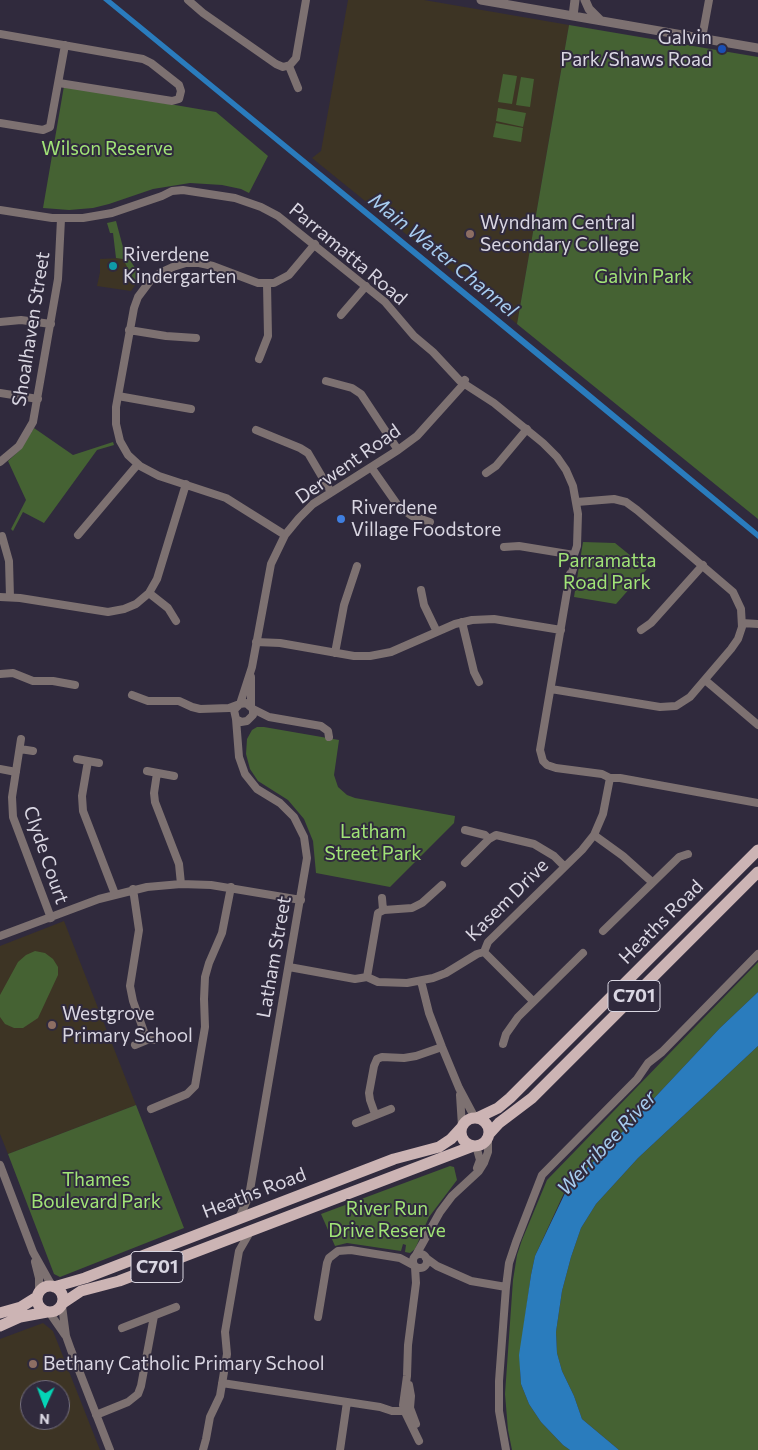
<!DOCTYPE html>
<style>
body{margin:0}
#map{position:relative;width:758px;height:1450px;overflow:hidden;background:#302a3d;font-family:Commissioner,sans-serif}
canvas{display:block}
.north{position:absolute;left:20px;top:1380px;width:50px;height:50px;box-sizing:border-box;background:#302a3d;border:1px solid #746f7f;border-radius:50%;rotate:182deg;font-size:14px;font-weight:700;line-height:20px;text-align:center;color:#d9d6e2}
.north::after{content:'';display:block;margin:auto;width:18px;height:22px;background:#04d5b6;clip-path:polygon(50% 0,100% 100%,50% 72%,0 100%)}
</style>
<div id="map">
<canvas width="758" height="1450"></canvas>
<div class="north">N</div>
</div>
<script>
const context = document.querySelector('canvas').getContext('2d');
context.lineJoin = 'round';
function paint(path, color) {
  context.fillStyle = color;
  context.fill(path, 'evenodd');
}
function toPath(rows) {
  const path = new Path2D();
  for (const r of rows) {
    if (r.length === 3) {
      path.moveTo(r[0] + r[2], r[1]);
      path.arc(r[0], r[1], r[2], 0, 2 * Math.PI);
      continue;
    }
    path.moveTo(r[0], r[1]);
    for (let i = 2; i < r.length; i += 2) path.lineTo(r[i], r[i + 1]);
  }
  return path;
}
function trace(path, color, width, dash) {
  context.strokeStyle = color;
  context.lineWidth = width;
  context.lineCap = dash ? 'butt' : 'round';
  context.setLineDash(dash || []);
  context.stroke(path);
}
function write(font, color, halo, rows, align = 'center') {
  context.font = font + ' Commissioner,sans-serif';
  context.lineWidth = 4;
  context.setLineDash([]);
  context.textBaseline = 'middle';
  context.strokeStyle = halo;
  context.fillStyle = color;
  for (const [text, x, y, turn = 0] of rows) {
    context.save();
    context.translate(x, y);
    context.rotate((+turn || 0) * Math.PI / 180);
    context.textAlign = isNaN(turn) ? turn : align;
    if (halo) context.strokeText(text, 0, 0);
    context.fillText(text, 0, 0);
    context.restore();
  }
}
paint(toPath([
 [348,0,424,0,569,25,517,324,312,158,321,151],
 [123,258,136,284,131,291,97,286,100,272,100,259],
 [64,921,136,1105,8,1154,0,1134,0,946],
 [43,1323,53,1331,100,1450,0,1450,0,1339],
 [30,1390,60,1390,60,1420,30,1420]
]), '#3d3424');
paint(toPath([
 [569,25,758,57,758,519,517,324],
 [503,74,517,76,512,104,498,102],
 [521,77,534,79,530,107,516,105],
 [64,86,216,112,268,156,249,193,241,189,222,185,190,183,153,189,109,204,93,208,69,210,43,208],
 [498,108,526,113,523,127,496,121],
 [496,123,523,128,521,142,493,137],
 [116,221,124,251,141,277,136,284,123,259,116,258,113,233,110,233,107,223],
 [34,428,73,455,113,442,114,445,97,450,44,523,23,512,13,531,11,529,26,500,8,461,20,450],
 [583,542,615,543,647,569,616,604,574,597],
 [257,727,264,727,339,740,334,775,338,787,347,795,355,798,455,816,454,823,390,887,316,873,313,841,304,819,288,800,258,781,250,769,246,754,247,739,252,730],
 [35,951,45,953,53,959,58,967,58,975,38,1018,23,1028,14,1028,5,1024,0,1017,0,995,18,962,26,955],
 [758,962,758,992,720,1028,614,1141,568,1187,564,1193,535,1256,531,1275,520,1355,520,1369,521,1384,529,1404,541,1422,563,1445,570,1450,512,1450,508,1430,505,1394,513,1280,517,1255,522,1240,547,1180],
 [758,1046,758,1450,619,1450,582,1419,574,1396,562,1371,557,1353,556,1332,562,1291,571,1257,581,1228,596,1204,638,1158],
 [136,1105,184,1228,60,1277,54,1274,8,1154],
 [450,1166,454,1167,457,1180,429,1217,415,1249,410,1253,405,1252,406,1245,403,1244,401,1251,347,1243,335,1246,321,1214]
]), '#456233');
paint(toPath([
 [103,0,111,0,582,386,758,532,758,539],
 [758,992,758,1046,638,1158,596,1204,581,1228,571,1257,562,1291,556,1332,557,1353,562,1371,574,1396,582,1419,619,1450,570,1450,563,1445,541,1422,529,1404,521,1384,519,1355,531,1275,535,1256,568,1187,614,1141,720,1028]
]), '#2a7cbd');
trace(toPath([
 [188,0,203,13,276,64,283,67,290,65,296,58,306,0],
 [0,34,143,59,151,63,179,85,181,91,179,99,172,101,59,83],
 [702,38,709,0],
 [289,66,298,88],
 [0,123,43,130,50,127,65,45],
 [0,210,52,218,83,218,112,213,162,196,172,191,183,190,235,198,261,207,278,216,385,302,414,336,433,352,460,381,494,403,543,443,557,457,566,470,573,486,578,514,577,546,574,555,574,566,570,578],
 [341,315,366,286],
 [0,322,21,320,51,324],
 [129,330,166,336,196,338],
 [259,359,268,336,267,284],
 [326,381,352,388,361,394,398,450],
 [0,393,38,399],
 [118,396,191,409],
 [256,430,300,448,308,453,331,492],
 [0,462,19,446,33,422,58,279,61,219],
 [371,467,399,507,412,516,430,522],
 [486,473,496,466,527,429],
 [78,535,138,464],
 [285,535,226,498,159,476,140,466,128,455,120,441,116,424,116,407,134,308,138,297,150,281,160,273,173,267,186,263,199,263,213,266,258,283,274,283,289,275,315,244],
 [2,536,9,561,10,597],
 [504,547,519,546,574,555],
 [570,574,540,750,543,761,547,765,556,768,602,774,610,778,620,778,758,803],
 [421,590,424,605,437,632],
 [149,593,168,608,176,621],
 [0,597,20,598,108,612,124,609,136,604,149,593,157,579,186,484],
 [462,622,474,672,479,682],
 [742,623,758,624],
 [641,630,651,623,703,565],
 [256,642,280,643,354,656,370,656,391,652,455,624,472,620,494,619,561,630],
 [335,653,344,605,357,566],
 [0,674,13,673,33,681,53,681,75,685],
 [705,680,758,725],
 [551,689,660,707,676,706,690,697,731,649,738,639,742,627,741,609,733,592,637,510,626,502,614,499,577,502],
 [132,695,148,701,179,701,192,707,200,709,229,708,237,705],
 [240,704,246,703,253,709,253,715,247,721,241,722,236,719,234,710,240,704,252,667,271,564,285,535,299,518,313,504,398,450,417,436,462,386,465,380],
 [251,706,251,677],
 [253,709,269,717,321,726,328,731,329,737],
 [236,719,239,757,245,774,257,789,280,803,294,817,304,837,307,858,249,1196,239,1218],
 [21,739,12,797,13,817,51,918],
 [20,749,33,751],
 [77,759,99,763],
 [88,761,82,796,83,811,115,894],
 [0,769,16,772],
 [147,771,174,776],
 [157,773,154,793,155,802,179,864,181,884],
 [465,830,485,835,489,839],
 [594,835,623,856,652,882],
 [465,863,489,839,496,835,534,844,554,856,564,866],
 [133,889,139,930,130,986,133,1001,147,1040],
 [382,898,383,910],
 [603,931,679,857,688,854],
 [0,936,99,899,147,887,181,884,211,885,301,900],
 [484,952,533,1001],
 [289,967,355,979,367,977,378,982,407,983,433,978,446,973,477,954,484,952,488,942,582,850,594,835,603,814,610,778],
 [367,977,378,913,384,910,412,908,422,903,442,885],
 [421,981,429,1013,442,1047,459,1088,475,1118],
 [503,1044,506,1034,518,1017,583,953],
 [135,1045,147,1040,155,1040],
 [460,1095,462,1126],
 [151,1109,187,1094,195,1086,205,1027,204,999,205,977,209,963,222,933,231,887],
 [375,1114,370,1100,369,1093,374,1066,377,1059,382,1057,404,1058,416,1056,442,1047],
 [356,1123,391,1109],
 [476,1146,480,1160,477,1168],
 [0,1165,33,1252,52,1286],
 [420,1261,7],
 [416,1255,440,1212,452,1196,479,1171,484,1163,488,1152,488,1139],
 [426,1258,437,1266,471,1281,506,1287],
 [35,1262,39,1278,39,1293],
 [415,1267,416,1283,408,1345,407,1376,403,1405,404,1410,419,1441],
 [62,1306,66,1336,71,1350,110,1450],
 [49,1312,65,1335],
 [318,1317,327,1263,329,1258,338,1251,351,1250,400,1258,413,1265],
 [122,1328,176,1307],
 [222,1383,380,1407,392,1411,401,1411,410,1408],
 [409,1385,411,1396,410,1408,416,1424],
 [96,1415,128,1402,138,1394,141,1386,154,1316],
 [203,1450,206,1439,210,1417,220,1396,227,1354,225,1332,239,1251,250,1232],
 [340,1450,347,1402],
 [506,1450,499,1411,499,1381,506,1287,509,1263,516,1242,542,1175,637,1079,648,1063,662,1052,758,954]
]), '#7d7171', 8);
trace(toPath([
 [481,0,758,48],
 [585,0,589,9,600,20],
 [573,16,575,0]
]), '#7d7171', 9);
trace(toPath([
 [475,1132,14],
 [477,1118,498,1108,510,1098,758,850],
 [489,1134,499,1123,532,1098,758,872],
 [50,1299,13],
 [54,1287,85,1278,394,1159,439,1147,451,1139,462,1127],
 [63,1303,81,1291,119,1281,473,1146],
 [0,1313,21,1307,37,1297],
 [0,1326,20,1317,47,1312]
]), '#ccb4b4', 11);
for (const [x, y, r, color] of [
 [722,49,5,"#1a4fb4"],
 [470,234,5,"#8d6e63"],
 [113,266,5,"#0f9aa8"],
 [341,519,5,"#3f7fe0"],
 [52,1025,5,"#8d6e63"],
 [33,1364,5,"#8d6e63"]
]) {
  const dot = new Path2D();
  dot.arc(x, y, r, 0, 2 * Math.PI);
  context.fillStyle = color;
  context.fill(dot);
  trace(dot, '#302a3d', 2);
}
for (const [x, y, w] of [
 [634,996,52],
 [157,1267,52]
]) {
  const box = new Path2D();
  box.roundRect(x - w / 2, y - 15.5, w, 31, 4);
  context.fillStyle = '#302a3d';
  context.fill(box);
  trace(box, '#d9d6e2', 1);
}
write('bold 18px', '#d9d6e2', null, [
 ["C701",634,996],
 ["C701",157,1267]
]);
write('19px', '#d9d6e2', '#302a3d', [
 ["Galvin",712,38,"right"],
 ["Park/Shaws Road",712,60,"right"],
 ["Wyndham Central",480,223],
 ["Secondary College",480,245],
 ["Riverdene",123,255],
 ["Kindergarten",123,277],
 ["Riverdene",351,508],
 ["Village Foodstore",351,530],
 ["Westgrove",62,1014],
 ["Primary School",62,1036],
 ["Bethany Catholic Primary School",43,1364]
], 'left');
write('19px', '#a1e477', '#302a3d', [
 ["Wilson Reserve",107,149],
 ["Galvin Park",643,277],
 ["Parramatta",607,561],
 ["Road Park",607,583],
 ["Latham",373,832],
 ["Street Park",373,854],
 ["Thames",96,1180],
 ["Boulevard Park",96,1202],
 ["River Run",387,1209],
 ["Drive Reserve",387,1231]
]);
write('19px', '#d9d6e2', '#302a3d', [
 ["Parramatta Road",348,254,40],
 ["Shoalhaven Street",31,329,-81],
 ["Derwent Road",348,464,-35],
 ["Clyde Court",46,855,71],
 ["Kasem Drive",507,900,-45],
 ["Heaths Road",661,922,-45],
 ["Latham Street",274,957,-80],
 ["Heaths Road",254,1193,-21]
]);
write('italic 20px', '#a7ccef', '#302a3d', [
 ["Main Water Channel",443,255,39],
 ["Werribee River",607,1143,-47]
]);
</script>
